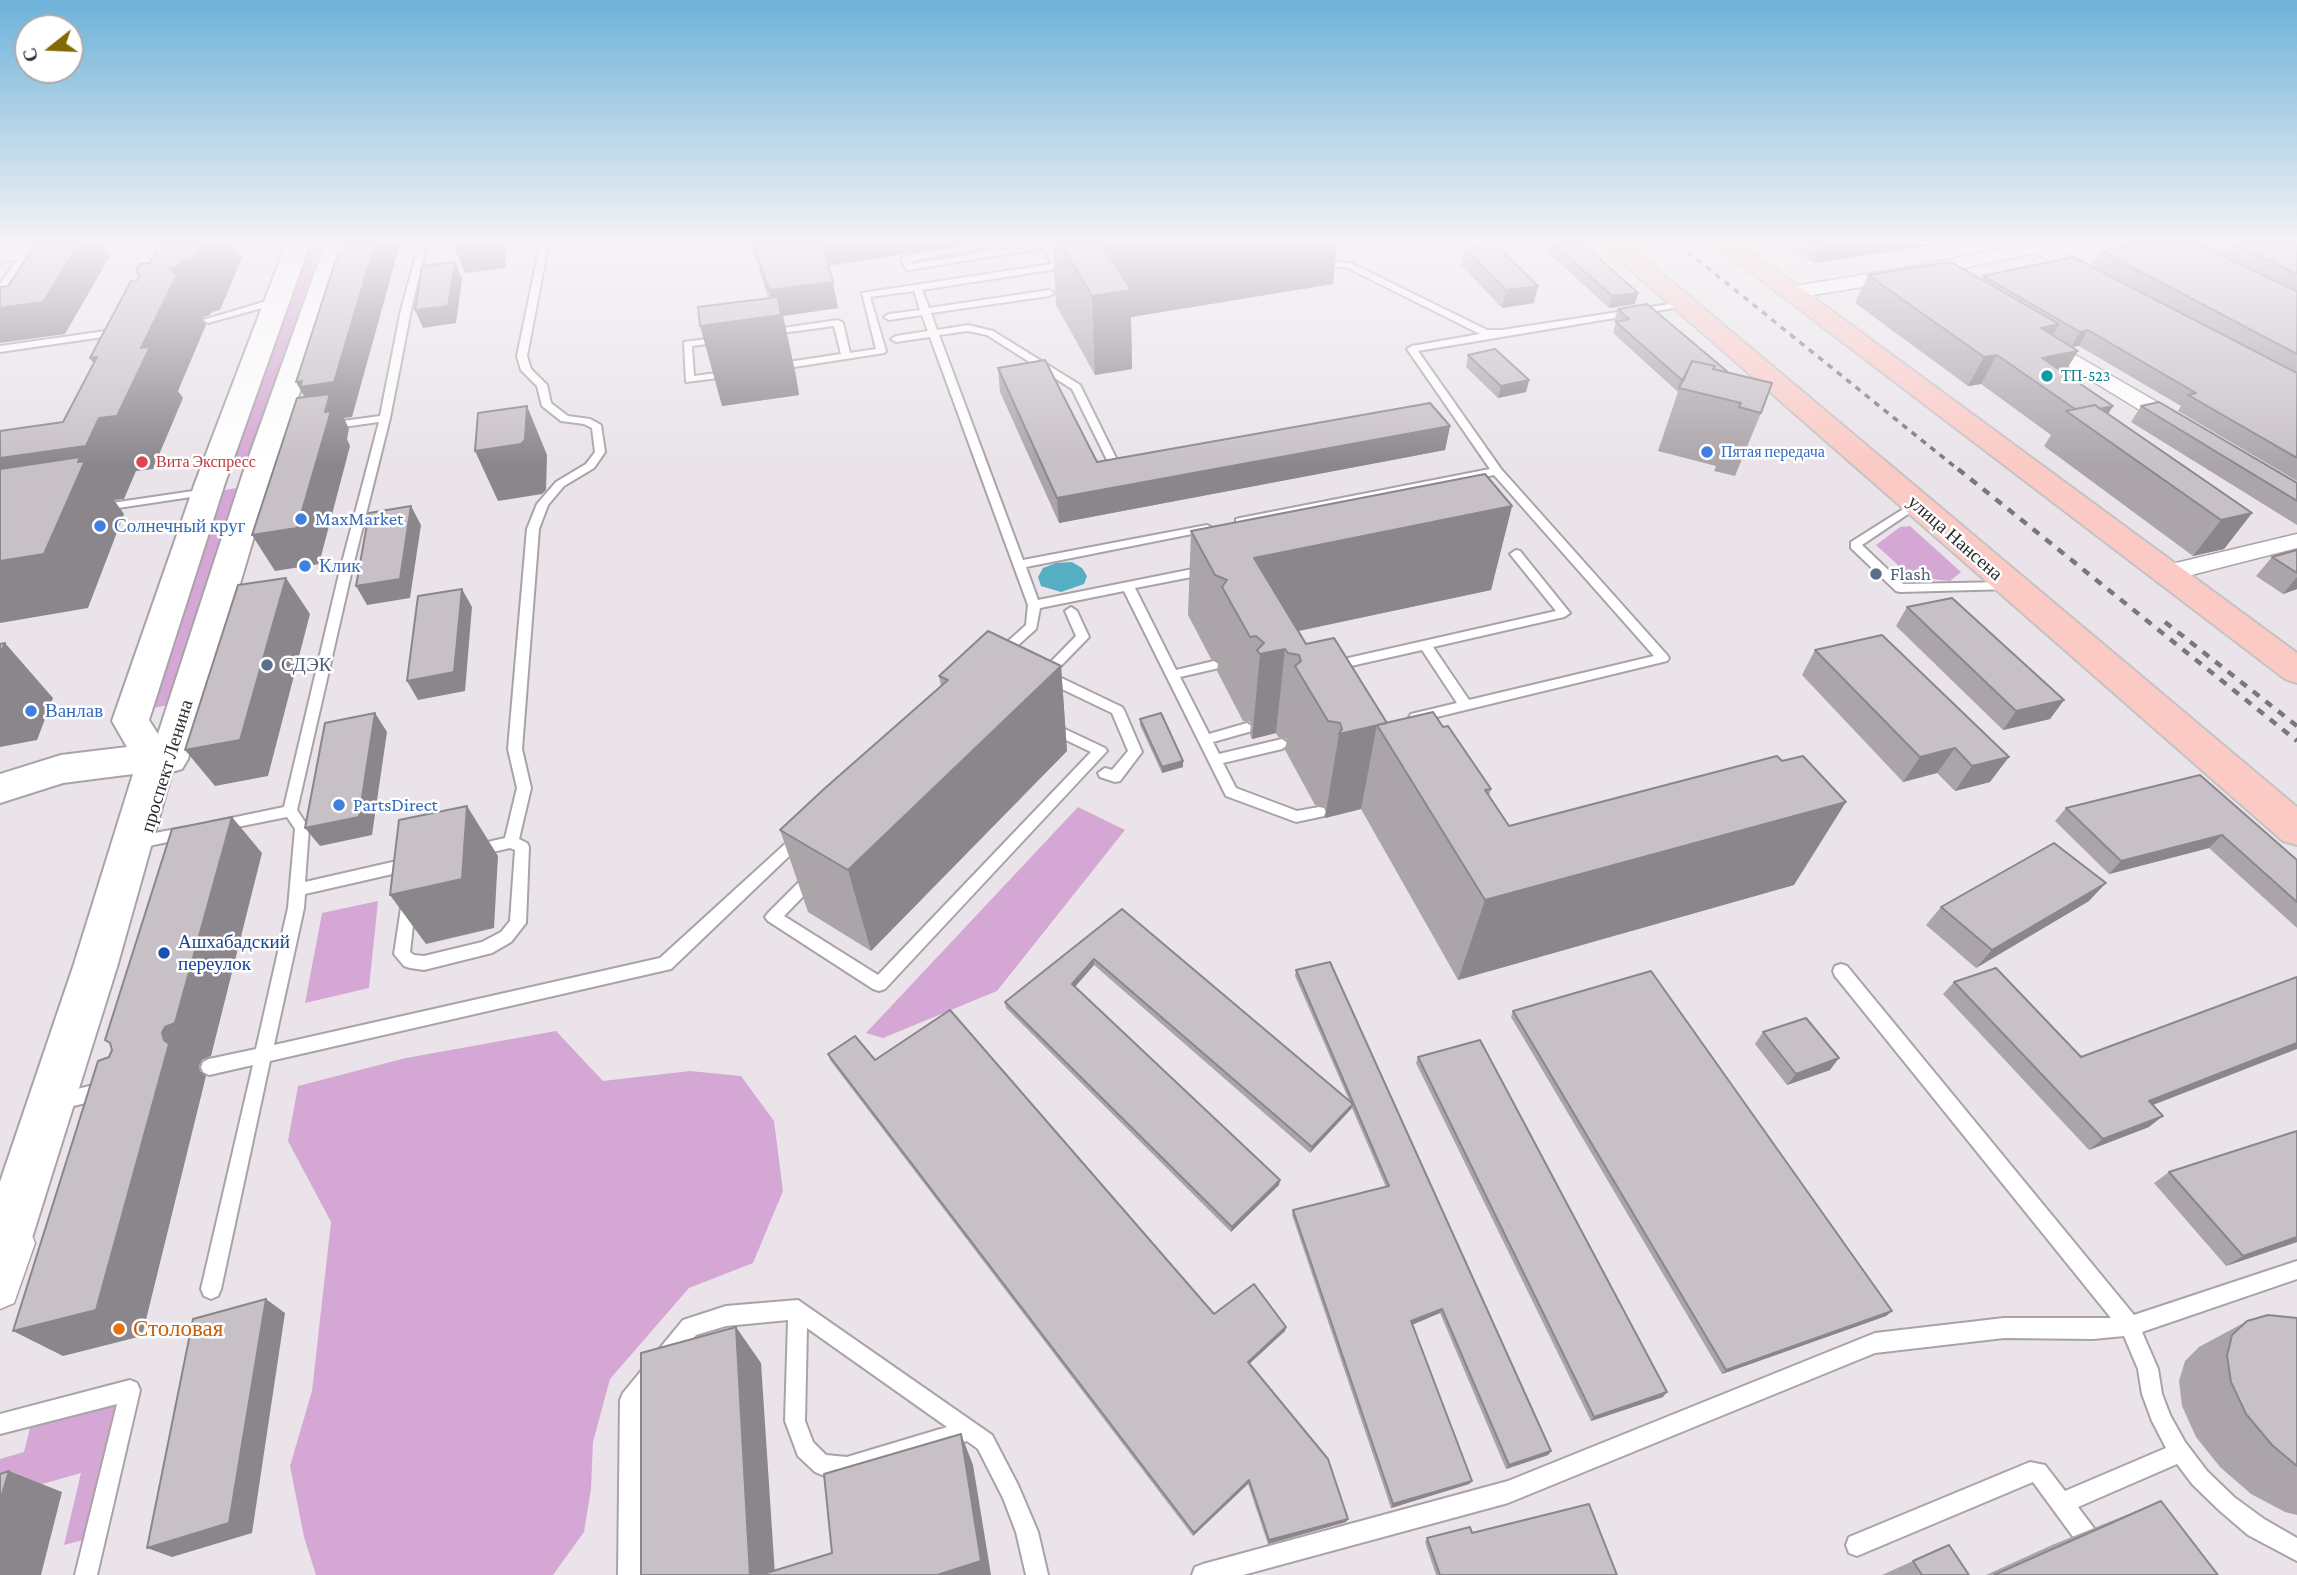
<!DOCTYPE html>
<meta charset="utf-8">
<style>
body{margin:0}
#map{position:relative;width:2297px;height:1575px;overflow:hidden;background:#eae4ea;font-family:"Crimson Pro",serif}
canvas{display:block}
.north{position:absolute;left:14px;top:14px;width:70px;height:70px;box-sizing:border-box;background:#fff;border:2px solid #abaaab;border-radius:50%;rotate:252deg;font-size:19px;font-weight:700;line-height:28px;text-align:center;color:#2d2a2d}
.north::after{content:'';display:block;margin:auto;width:24px;height:32px;background:#826901;clip-path:polygon(50% 0,100% 100%,50% 72%,0 100%)}
</style>
<div id="map">
<canvas width="2297" height="1575"></canvas>
<div class="north">С</div>
</div>
<script>
const context = document.querySelector('canvas').getContext('2d');
context.lineJoin = 'round';
function paint(path, color) {
  context.fillStyle = color;
  context.fill(path, 'evenodd');
}
function toPath(rows) {
  const path = new Path2D();
  for (const r of rows) {
    path.moveTo(r[0], r[1]);
    for (let i = 2; i < r.length; i += 2) path.lineTo(r[i], r[i + 1]);
  }
  return path;
}
function trace(path, color, width, dash) {
  context.strokeStyle = color;
  context.lineWidth = width;
  context.lineCap = dash ? 'butt' : 'round';
  context.setLineDash(dash || []);
  context.stroke(path);
}
function write(font, color, halo, rows, align = 'center') {
  context.font = font + ' "Crimson Pro",serif';
  context.lineWidth = 5;
  context.setLineDash([]);
  context.textBaseline = 'middle';
  context.strokeStyle = halo;
  context.fillStyle = color;
  for (const [text, x, y, turn = 0] of rows) {
    context.save();
    context.translate(x, y);
    context.rotate((+turn || 0) * Math.PI / 180);
    context.textAlign = isNaN(turn) ? turn : align;
    if (halo) context.strokeText(text, 0, 0);
    context.fillText(text, 0, 0);
    context.restore();
  }
}
paint(toPath([
 [308,244,322,244,246,464,227,467],
 [236,488,169,705,147,709,220,491],
 [1910,526,1961,572,1950,581,1911,577,1876,545,1900,527],
 [1078,807,1125,830,997,991,883,1038,866,1033],
 [378,901,369,988,305,1003,322,913],
 [556,1031,603,1081,690,1071,741,1076,774,1121,783,1191,753,1263,689,1288,610,1379,593,1442,591,1489,584,1532,553,1575,316,1575,304,1537,290,1466,312,1391,331,1222,288,1141,298,1086,406,1058],
 [115,1404,83,1540,64,1545,81,1473,0,1496,0,1459,24,1452,30,1428]
]), '#d5a7d4');
paint(toPath([
 [1072,562,1082,568,1087,576,1084,584,1061,592,1041,586,1038,577,1043,568,1056,563]
]), '#56aec2');
const service = toPath([
 [0,244,8,244,0,252,0,244],
 [419,244,427,244,411,310,390,418,351,574,297,810,309,828,305,882,410,858,415,860,417,864,415,868,410,870,305,894,304,908,274,1045,660,958,796,834,801,832,806,834,808,838,671,969,270,1061,221,1289,218,1296,211,1299,204,1296,201,1289,253,1065,209,1075,203,1072,201,1067,203,1062,209,1059,256,1049,288,908,295,829,287,817,217,831,212,830,210,826,212,822,217,821,284,807,339,574,379,422,328,429,323,426,328,423,380,416,401,310,419,244],
 [545,244,555,244,547,251,527,356,531,369,547,385,551,403,568,416,590,419,601,425,605,452,594,468,564,486,548,505,539,529,522,749,531,788,519,839,527,843,529,847,526,923,511,942,492,953,424,970,410,968,404,966,394,954,403,895,408,893,413,895,416,899,410,952,414,955,424,956,482,942,501,932,510,921,515,850,510,848,475,856,470,854,468,850,470,846,505,838,517,788,508,749,527,529,537,504,556,482,586,464,595,452,592,428,584,424,561,421,542,406,537,386,521,370,517,356,539,250,545,244],
 [981,244,1002,244,910,261,912,264,1037,244,1058,244,1052,247,1061,266,1057,269,922,290,929,308,1049,290,1054,293,1049,296,931,313,937,330,968,325,993,331,1080,385,1116,458,1134,467,1129,470,1115,467,1108,462,1072,389,987,335,968,331,939,335,1023,560,1207,525,1213,528,1207,531,1026,567,1038,600,1208,566,1212,567,1212,573,1135,588,1176,670,1214,661,1220,665,1219,668,1180,677,1209,734,1247,723,1254,728,1252,731,1213,742,1219,754,1282,739,1289,744,1282,749,1223,763,1236,788,1297,811,1319,807,1324,808,1326,812,1324,816,1296,822,1226,796,1124,591,1040,608,1036,629,1003,659,995,659,993,656,995,653,1026,625,1028,605,930,337,896,342,891,339,896,336,928,331,922,315,889,320,884,317,889,314,920,310,914,291,870,297,886,351,884,353,775,370,770,367,775,364,841,354,834,326,766,335,764,333,769,330,838,320,843,323,850,353,876,349,862,293,1052,264,1044,248,909,270,906,269,901,259,905,256,981,244],
 [1382,244,1392,244,1388,247,1382,244],
 [24,250,31,252,3,292,0,293,0,284,24,250],
 [1319,259,1353,264,1487,330,1502,330,1683,302,1683,306,1680,307,1418,351,1501,469,1667,655,1669,658,1667,661,1416,722,1409,717,1411,714,1457,703,1422,650,1342,668,1336,671,1331,670,1329,665,1335,661,1556,611,1510,554,1516,550,1520,551,1570,613,1564,617,1433,647,1469,700,1654,656,1494,475,1236,523,1236,519,1240,518,1490,469,1407,349,1412,346,1480,334,1348,268,1316,264,1315,262,1319,259],
 [277,298,280,299,280,303,208,323,203,320,277,298],
 [120,329,125,332,123,334,0,352,0,346,120,329],
 [721,337,724,338,724,342,692,346,694,376,731,371,734,372,734,376,686,382,684,342,721,337],
 [207,489,211,490,211,494,98,511,92,508,98,505,207,489],
 [1916,501,1920,502,1920,506,1862,545,1903,584,2008,582,2012,583,2014,586,2012,589,1900,592,1896,591,1851,548,1851,542,1916,501],
 [1071,607,1077,611,1089,637,1053,674,1122,707,1124,710,1142,752,1120,781,1115,782,1100,777,1098,773,1105,768,1112,770,1128,751,1112,713,1039,678,1038,675,1076,636,1065,611,1071,607],
 [1050,722,1105,748,1107,751,885,989,879,991,873,989,768,921,765,917,768,913,807,874,817,874,819,878,817,882,784,916,878,975,1091,752,1045,730,1043,727,1045,724,1050,722],
 [187,827,192,829,194,833,192,837,144,847,139,845,137,841,139,837,144,835,187,827],
 [1841,964,1847,966,2134,1315,2297,1261,2297,1279,2142,1332,2158,1369,2162,1394,2170,1415,2185,1442,2207,1471,2234,1497,2264,1519,2297,1538,2297,1561,2248,1535,2220,1511,2193,1485,2177,1464,2078,1507,2123,1567,2126,1575,2101,1575,2033,1482,1857,1556,1849,1553,1846,1545,1849,1537,2030,1462,2045,1465,2065,1491,2166,1448,2152,1421,2142,1394,2138,1369,2124,1336,2093,1339,2004,1338,1875,1353,1508,1503,1243,1575,1192,1575,1195,1567,1203,1564,1508,1481,1875,1333,2004,1318,2111,1318,1835,976,1833,971,1835,966,1841,964],
 [106,1082,112,1085,115,1090,112,1095,106,1098,57,1110,51,1108,48,1102,51,1096,57,1094,106,1082],
 [798,1300,992,1435,1018,1485,1038,1532,1048,1575,1026,1575,1016,1532,1003,1498,978,1449,967,1441,847,1477,822,1475,815,1472,798,1456,785,1421,788,1320,726,1326,696,1335,640,1404,640,1575,618,1575,620,1400,623,1393,683,1320,726,1306,798,1300],
 [807,1328,947,1427,847,1457,826,1455,813,1442,805,1421,807,1328],
 [130,1380,137,1383,140,1390,97,1575,75,1575,117,1404,0,1434,0,1414,130,1380]
]);
const minor = toPath([
 [2025,244,2061,244,2055,249,2105,278,2096,284,2089,282,2035,253,1923,277,1789,299,1779,293,1789,287,1923,265,2025,244],
 [2039,334,2190,421,2193,426,2190,431,2182,433,2174,431,2032,344,2029,340,2032,336,2039,334],
 [2297,534,2297,548,2164,582,2155,580,2151,574,2155,568,2297,534],
 [15,1224,29,1229,35,1243,14,1303,0,1309,0,1232,15,1224]
]);
const tertiary = toPath([
 [35,244,106,244,103,249,95,251,0,262,0,248,35,244]
]);
const secondary = toPath([
 [286,244,310,244,225,483,149,720,158,734,242,476,325,244,349,244,272,476,188,759,182,769,172,772,117,967,26,1257,18,1275,0,1283,0,1182,73,967,133,774,63,783,0,803,0,774,61,755,127,747,112,721,195,483,286,244]
]);
const primary = toPath([
 [1601,244,1627,244,2297,807,2297,845,2283,841,1601,244],
 [1714,244,1741,244,2297,653,2297,683,2285,679,1714,244]
]);
trace(service, '#a9a3a9', 4);
trace(minor, '#a9a3a9', 3);
trace(tertiary, '#a9a3a9', 3);
trace(secondary, '#a9a3a9', 4);
trace(primary, '#c4c3c4', 4);
paint(service, '#fff');
paint(minor, '#fff');
paint(tertiary, '#fff');
paint(secondary, '#fff');
paint(primary, '#fbcac5');
trace(toPath([
 [1678,244,1960,471]
]), '#7a767a', 3.5, [6, 6]);
trace(toPath([
 [1958,469,2297,741],
 [2165,622,2297,726]
]), '#7a767a', 4.5, [8, 8]);
paint(toPath([
 [751,244,967,244,828,266,838,308,783,316,796,376,799,395,722,406,768,298],
 [1053,244,1337,244,1333,284,1131,317,1132,369,1095,375,1056,305],
 [1550,244,1583,244,1638,293,1635,304,1609,308,1548,252],
 [1787,244,1942,244,1814,263],
 [2121,244,2297,244,2297,481,2178,411,2181,406,2079,346,2072,347,2064,373,2113,406,2108,414,2252,513,2224,549,2193,556,2044,446,2051,435,1981,384,1968,386,1855,303,1868,275,1981,280,1983,276,2182,314,2092,266,2101,251,2125,246],
 [1464,248,1534,303,1502,308,1461,265],
 [1618,309,1761,413,1735,476,1714,471,1716,466,1658,451,1678,392,1613,333,1616,322,1614,321],
 [1468,355,1529,380,1526,392,1498,398,1466,367],
 [998,368,1097,462,1450,426,1445,450,1059,523,1000,392],
 [2141,406,2297,483,2297,525,2131,422],
 [1512,506,1491,590,1299,631,1306,644,1387,723,1443,727,1491,789,1489,796,1509,826,1794,885,1458,980,1361,809,1325,818,1326,807,1315,805,1285,750,1287,739,1278,737,1276,733,1252,739,1250,734,1251,723,1249,721,1243,721,1217,671,1218,662,1211,659,1188,615,1191,531],
 [2297,550,2297,589,2283,594,2256,576,2272,557],
 [1907,607,2064,700,2050,719,2003,730,1896,626],
 [1882,635,1990,782,1955,791,1937,773,1903,782,1802,675,1815,650],
 [1061,666,1067,751,871,951,808,912,780,830,941,686,939,676],
 [1140,719,1183,767,1162,773,1140,725],
 [2200,775,2297,860,2297,928,2209,848,2109,874,2055,821,2066,808],
 [2089,901,1976,968,1926,925,1941,907],
 [1122,909,1349,1100,1295,976,1296,970,1551,1451,1548,1455,1506,1469,1440,1313,1412,1325,1472,1481,1469,1484,1391,1508,1292,1215,1293,1210,1386,1187,1352,1108,1310,1153,1094,965,1075,987,1279,1185,1231,1232,1006,1008,1005,1002],
 [1954,982,2081,1057,2153,1105,2149,1127,2089,1150,1943,994],
 [1513,1011,1892,1311,1886,1316,1722,1374,1511,1017],
 [1763,1032,1830,1070,1787,1085,1755,1044],
 [828,1054,875,1060,1214,1314,1286,1327,1285,1331,1249,1364,1346,1522,1268,1544,1248,1484,1193,1536,830,1060],
 [1418,1057,1663,1397,1591,1421,1416,1063],
 [2169,1172,2297,1242,2226,1266,2154,1183],
 [2297,1318,2297,1515,2285,1512,2251,1494,2220,1467,2196,1437,2182,1406,2179,1381,2185,1361,2199,1347,2247,1321],
 [2161,1501,2218,1575,1986,1575,2052,1545],
 [1472,1533,1617,1575,1436,1575,1425,1542,1427,1538],
 [1913,1561,1969,1575,1882,1575]
]), '#aba5aa');
paint(toPath([
 [79,244,102,244,110,256,65,334,0,343,0,308],
 [199,244,236,244,235,246,242,258,220,310,212,312,210,315,202,318,206,325,178,391,183,398,153,469,136,471,124,499,114,500,124,514,88,608,0,623,0,458,99,418,122,405,90,358,141,348,171,269,183,262],
 [375,244,400,244,352,417,344,418,349,429,347,439,350,446,319,564,275,571,252,535,316,417,296,382],
 [453,244,521,244,507,246,505,268,465,273],
 [822,244,967,244,826,266],
 [1101,244,1337,244,1333,284,1131,317,1132,369,1095,375,1092,296],
 [1851,244,1942,244,1814,263,1820,249],
 [455,262,462,279,456,323,423,328,415,310],
 [833,282,838,308,783,316,796,376,799,395,722,406,700,326,774,316,769,290],
 [1538,286,1534,303,1502,308,1506,290],
 [1638,293,1635,304,1609,308,1612,296],
 [2059,324,2042,353,2041,328],
 [2088,330,2079,346,2071,347,2080,332],
 [2078,351,2060,380,2042,358],
 [1997,355,1981,384,1968,386,1984,357],
 [1529,380,1526,392,1498,398,1501,386],
 [527,406,547,455,546,490,542,494,498,501,475,451],
 [2113,406,2096,432,2080,412],
 [1450,426,1445,450,1059,523,1057,498],
 [411,506,421,525,410,598,367,605,356,586],
 [1512,506,1491,590,1260,639,1254,558],
 [2252,513,2224,549,2193,556,2221,520],
 [2297,577,2297,589,2283,594],
 [286,578,310,614,268,776,215,786,185,750],
 [462,589,472,607,465,691,418,700,407,681],
 [5,643,53,698,37,740,0,747,0,654],
 [1285,649,1276,733,1252,739,1260,654],
 [1061,666,1067,751,871,951,848,870],
 [2064,700,2050,719,2003,730,2016,711],
 [375,713,387,732,372,835,320,846,305,828],
 [1377,725,1361,809,1325,818,1339,734],
 [1955,748,1937,773,1903,782,1920,757],
 [2009,757,1990,782,1955,791,1972,766],
 [1183,761,1183,767,1162,773,1162,767],
 [1846,802,1794,885,1458,980,1485,900],
 [467,806,498,856,494,928,426,944,390,895],
 [232,817,262,853,211,1056,202,1060,199,1066,200,1071,206,1076,142,1336,63,1356,13,1331,164,1040,162,1033],
 [2222,835,2209,848,2109,874,2121,861],
 [2106,883,2089,901,1976,968,1992,950],
 [1094,959,1094,965,1072,990,1072,984],
 [2297,1043,2297,1049,2135,1112,2149,1101],
 [1839,1058,1830,1070,1787,1085,1796,1074],
 [1353,1104,1351,1109,1310,1153,1312,1147],
 [2163,1116,2149,1127,2089,1150,2103,1139],
 [1280,1180,1279,1185,1231,1232,1232,1227],
 [2297,1237,2297,1242,2226,1266,2243,1256],
 [266,1299,285,1313,252,1533,172,1557,147,1548],
 [1442,1309,1440,1313,1409,1326,1411,1321],
 [1892,1311,1886,1316,1722,1374,1726,1370],
 [736,1327,761,1363,775,1575,750,1575],
 [1286,1327,1285,1331,1247,1366,1248,1362],
 [1667,1392,1663,1397,1591,1421,1594,1417],
 [961,1434,973,1465,991,1575,937,1575],
 [1551,1451,1548,1455,1506,1469,1509,1465],
 [9,1471,62,1492,41,1575,0,1575,0,1501],
 [1249,1480,1248,1484,1193,1536,1194,1533],
 [1472,1481,1469,1484,1391,1508,1393,1504],
 [1348,1519,1346,1522,1268,1544,1269,1540]
]), '#8b868b');
const building = toPath([
 [36,244,79,244,43,302,0,308,0,287,8,286,36,244],
 [160,244,199,244,191,261,183,262,181,265,171,269,177,275,141,348,150,347,117,416,99,418,86,446,0,458,0,431,63,422,97,357,90,358,131,281,138,280,139,274,136,271,140,264,150,263,160,244],
 [341,244,375,244,334,382,300,387,302,381,296,382,341,244],
 [753,244,822,244,833,282,769,290,753,244],
 [1061,244,1104,244,1101,244,1131,290,1092,296,1061,244],
 [1495,244,1538,286,1506,290,1464,248,1495,244],
 [1554,244,1583,244,1638,293,1612,296,1554,244],
 [1813,244,1851,244,1820,249,1813,244],
 [2136,244,2196,244,2297,291,2297,354,2101,251,2136,244],
 [2235,244,2297,244,2297,274,2235,244],
 [2073,257,2297,373,2297,458,2188,395,2196,393,2088,330,2080,332,1983,276,2073,257],
 [455,262,448,306,415,310,422,266,455,262],
 [1951,262,2059,324,2041,328,2078,351,2042,358,2113,406,2100,409,2095,405,2075,409,1997,355,1984,357,1868,275,1951,262],
 [778,297,781,315,700,326,698,307,778,297],
 [1647,304,1729,373,1713,369,1715,366,1692,361,1683,381,1616,322,1629,319,1618,309,1647,304],
 [1495,349,1529,380,1501,386,1468,355,1495,349],
 [1045,360,1097,462,1430,403,1450,426,1057,498,998,368,1045,360],
 [1692,361,1715,366,1713,369,1772,383,1761,413,1739,407,1741,403,1679,388,1692,361],
 [330,394,325,412,331,411,297,528,252,535,297,398,330,394],
 [2159,402,2297,483,2297,501,2141,406,2159,402],
 [2095,405,2252,513,2221,520,2066,411,2095,405],
 [527,406,525,440,521,444,475,451,478,413,527,406],
 [80,457,78,462,85,461,44,554,0,561,0,469,80,457],
 [1485,474,1512,506,1254,558,1306,644,1334,638,1387,723,1339,734,1342,729,1340,723,1328,721,1295,666,1301,661,1299,655,1288,653,1285,649,1260,654,1257,650,1264,643,1256,636,1250,637,1222,587,1227,580,1215,575,1191,531,1485,474],
 [411,506,400,579,356,586,369,513,411,506],
 [2297,550,2297,573,2272,557,2297,550],
 [286,578,240,740,185,750,238,585,286,578],
 [462,589,454,672,407,681,418,596,462,589],
 [1952,598,2064,700,2016,711,1907,607,1952,598],
 [988,631,1061,666,848,870,780,830,824,789,948,680,939,676,988,631],
 [1882,635,2009,757,1972,766,1955,748,1920,757,1815,650,1882,635],
 [5,643,0,654,0,644,5,643],
 [1433,712,1443,727,1448,726,1491,789,1485,790,1509,826,1777,756,1782,761,1803,756,1846,802,1485,900,1377,725,1433,712],
 [375,713,359,817,305,828,325,723,375,713],
 [1161,713,1183,761,1162,767,1140,719,1161,713],
 [2200,775,2297,860,2297,902,2222,835,2121,861,2066,808,2200,775],
 [467,806,462,879,390,895,399,820,467,806],
 [232,817,175,1023,165,1027,162,1033,164,1040,169,1044,96,1310,13,1331,98,1061,109,1057,112,1050,110,1043,105,1040,172,829,232,817],
 [2054,843,2106,883,1992,950,1941,907,2054,843],
 [1122,909,1353,1104,1312,1147,1094,959,1072,984,1280,1180,1232,1227,1005,1002,1122,909],
 [1330,962,1551,1451,1509,1465,1442,1309,1411,1321,1472,1481,1393,1504,1293,1210,1389,1186,1296,970,1330,962],
 [1996,968,2081,1057,2297,977,2297,1043,2149,1101,2163,1116,2103,1139,1954,982,1996,968],
 [1651,971,1892,1311,1726,1370,1513,1011,1651,971],
 [950,1010,1214,1314,1254,1284,1286,1327,1248,1362,1328,1459,1348,1519,1269,1540,1249,1480,1194,1533,828,1054,855,1036,875,1060,950,1010],
 [1806,1018,1839,1058,1796,1074,1763,1032,1806,1018],
 [1480,1040,1667,1392,1594,1417,1418,1057,1480,1040],
 [2297,1131,2297,1237,2243,1256,2169,1172,2297,1131],
 [266,1299,229,1523,147,1548,193,1319,266,1299],
 [2268,1315,2297,1318,2297,1466,2272,1445,2246,1414,2231,1382,2227,1356,2232,1335,2247,1321,2268,1315],
 [736,1327,750,1575,641,1575,641,1353,736,1327],
 [961,1434,981,1561,937,1575,760,1575,832,1553,824,1474,961,1434],
 [9,1471,0,1501,0,1474,9,1471],
 [2161,1501,2218,1575,1994,1575,2161,1501],
 [1589,1504,1617,1575,1440,1575,1427,1538,1470,1527,1472,1533,1589,1504],
 [1949,1545,1969,1575,1922,1575,1913,1561,1949,1545]
]);
paint(building, '#c7c0c6');
trace(building, '#8b868b', 2);
const sky = context.createLinearGradient(0, 0, 0, 465);
sky.addColorStop(0, '#6db2d9');
sky.addColorStop(0.52, '#f6f3f6');
sky.addColorStop(1, '#f6f3f600');
context.fillStyle = sky;
context.fillRect(0, 0, 2297, 465);
for (const [x, y, r, color] of [
 [2047,376,7,"#0f9aa8"],
 [1707,452,7,"#3f7fe0"],
 [142,462,7,"#e0444e"],
 [301,519,7,"#3f7fe0"],
 [100,526,7,"#3f7fe0"],
 [305,566,7,"#3f7fe0"],
 [1876,574,7,"#5c6f8a"],
 [267,665,7,"#5c6f8a"],
 [31,711,7,"#3f7fe0"],
 [339,805,7,"#3f7fe0"],
 [164,953,7,"#1a4fb4"],
 [119,1329,7,"#e8710a"]
]) {
  const dot = new Path2D();
  dot.arc(x, y, r, 0, 2 * Math.PI);
  context.fillStyle = color;
  context.fill(dot);
  trace(dot, '#fff', 2.5);
}
write('16px', '#0d838f', '#fff', [
 ["ТП-523",2061,376]
], 'left');
write('16px', '#366cbe', '#fff', [
 ["Пятая передача",1721,452]
], 'left');
write('16px', '#be3a42', '#fff', [
 ["Вита Экспресс",156,462]
], 'left');
write('19px', '#366cbe', '#fff', [
 ["MaxMarket",315,519],
 ["Солнечный круг",114,526],
 ["Клик",319,566],
 ["Ванлав",45,711],
 ["PartsDirect",353,805]
], 'left');
write('19px', '#2d2a2d', '#fff', [
 ["улица Нансена",1955,538,41],
 ["проспект Ленина",167,766,-73]
]);
write('19px', '#4e5e75', '#fff', [
 ["Flash",1890,574],
 ["СДЭК",281,665]
], 'left');
write('19px', '#164399', '#fff', [
 ["Ашхабадский",178,942],
 ["переулок",178,964]
], 'left');
write('23px', '#c56008', '#fff', [
 ["Столовая",133,1329]
], 'left');
</script>
